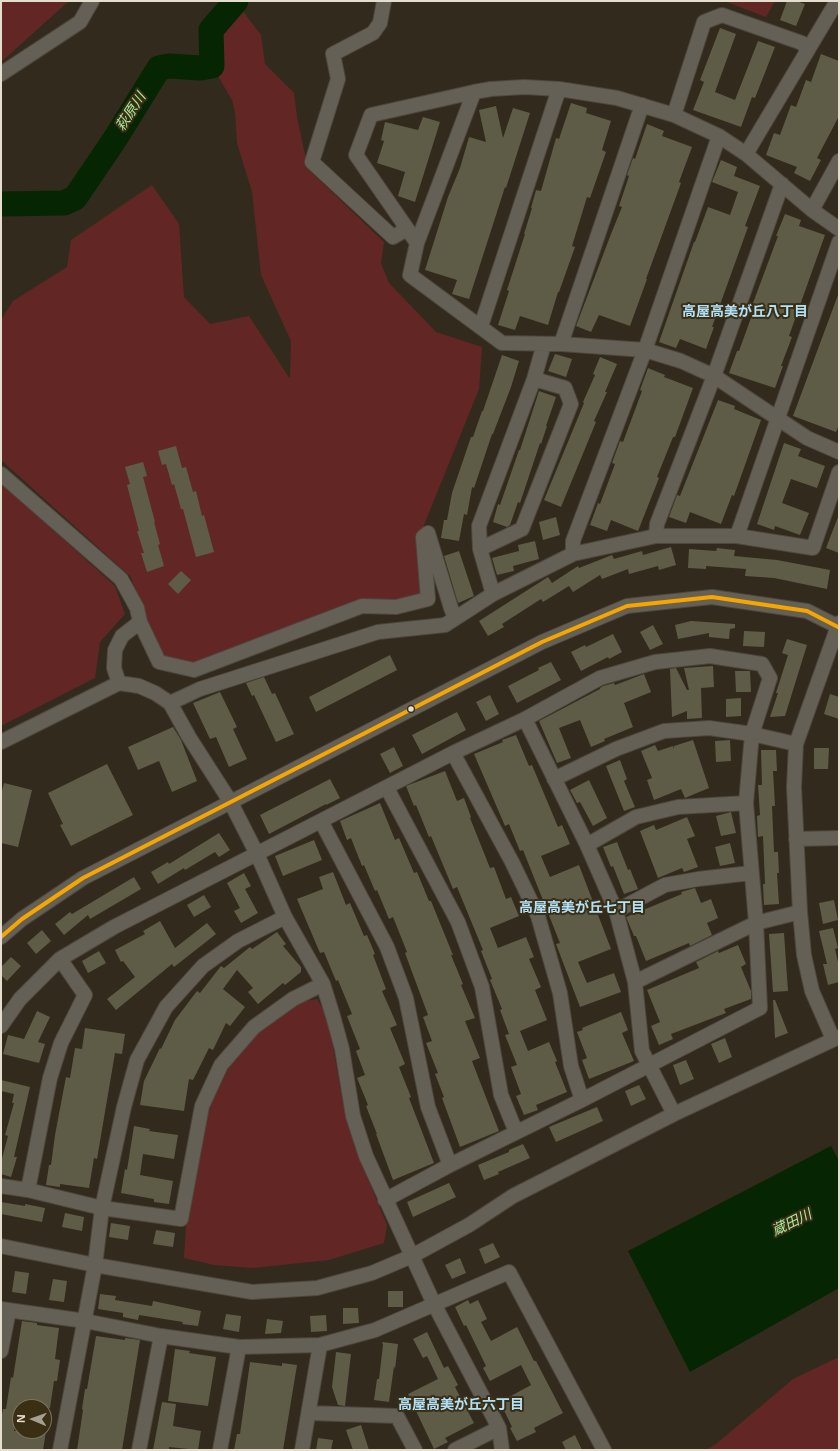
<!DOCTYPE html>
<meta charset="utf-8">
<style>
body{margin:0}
#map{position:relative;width:840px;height:1451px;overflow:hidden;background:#322a1c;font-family:"Open Sans",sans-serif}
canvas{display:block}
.frame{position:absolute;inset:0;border:2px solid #e5ddce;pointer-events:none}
.north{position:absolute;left:12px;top:1399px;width:40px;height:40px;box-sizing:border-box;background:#3a2e14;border:1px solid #7e745e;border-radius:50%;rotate:272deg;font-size:11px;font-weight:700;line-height:16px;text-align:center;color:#e5ddce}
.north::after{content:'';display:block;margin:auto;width:14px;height:18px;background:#a69e90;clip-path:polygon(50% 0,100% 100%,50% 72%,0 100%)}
</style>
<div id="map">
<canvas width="840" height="1451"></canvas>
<div class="frame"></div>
<div class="north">N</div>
</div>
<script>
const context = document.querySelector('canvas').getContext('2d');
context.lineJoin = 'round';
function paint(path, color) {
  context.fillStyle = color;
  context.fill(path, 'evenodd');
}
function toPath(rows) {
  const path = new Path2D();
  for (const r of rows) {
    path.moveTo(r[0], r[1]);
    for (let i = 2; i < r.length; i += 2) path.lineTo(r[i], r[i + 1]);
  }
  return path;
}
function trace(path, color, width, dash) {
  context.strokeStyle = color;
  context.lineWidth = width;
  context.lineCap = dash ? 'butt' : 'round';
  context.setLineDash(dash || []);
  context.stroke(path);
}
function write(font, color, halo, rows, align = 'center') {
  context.font = font + ' "Open Sans","Noto Sans JP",sans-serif';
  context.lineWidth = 4;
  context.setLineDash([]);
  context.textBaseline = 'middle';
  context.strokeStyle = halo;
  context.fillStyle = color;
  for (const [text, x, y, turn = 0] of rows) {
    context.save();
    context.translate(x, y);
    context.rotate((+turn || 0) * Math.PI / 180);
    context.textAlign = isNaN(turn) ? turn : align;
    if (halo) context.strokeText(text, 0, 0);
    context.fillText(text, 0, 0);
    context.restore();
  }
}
paint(toPath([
 [1,1,69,1,1,62],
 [724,1,775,1,766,17],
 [239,6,261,35,265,64,294,93,297,117,308,169,384,242,381,263,389,283,436,332,482,347,479,389,422,530,420,601,362,609,196,671,153,653,131,577,1,460,1,320,13,301,67,267,71,240,152,185,179,224,184,297,210,324,249,316,290,379,291,341,261,275,252,192,237,143,235,112,232,100,212,66,215,30],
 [1,483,115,586,125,614,100,642,95,678,1,726],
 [317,999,328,1018,343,1103,355,1148,387,1225,384,1243,329,1260,253,1268,214,1265,184,1258,186,1225,204,1126,211,1104,233,1059,269,1021,302,1002],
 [839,1357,839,1450,706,1450,716,1444,793,1379]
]), '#622725');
paint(toPath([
 [831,1146,839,1161,839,1288,690,1372,628,1251]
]), '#062503');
trace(toPath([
 [1,204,64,203,75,198,115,139,159,68,169,66,201,68,212,66,211,30,236,1]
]), '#062503', 25);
paint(toPath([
 [787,1,796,1,805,4,796,26,780,20],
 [720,28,736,34,715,92,735,100,758,41,775,47,755,98,752,97,741,127,693,110,704,82,700,80],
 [821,54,839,61,839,116,817,158,821,160,810,181,794,173,797,167,766,155,774,133,780,135,791,105,796,107,806,80,811,82],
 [571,103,587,108,586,113,611,121,602,150,606,152,590,198,587,197,572,246,575,247,559,292,558,292,548,325,520,316,515,330,498,325,509,291,507,290,525,234,524,234,532,208,531,208,536,190,541,191,556,138,559,139],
 [496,106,503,138,513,108,530,113,506,188,505,187,469,299,452,294,457,280,425,270,448,197,460,168,469,137,486,142,479,110],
 [423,117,440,122,415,202,398,196,405,172,377,163,384,141,381,140,385,122,418,130],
 [647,124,664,131,662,136,692,147,679,182,681,183,646,279,647,279,630,326,599,315,591,332,576,326,611,234,622,207,619,206,629,176,627,175,633,158,635,159],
 [721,160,737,167,734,176,760,186,745,226,748,227,712,327,714,327,706,349,680,339,676,348,659,342,694,242,695,242,708,207,730,215,738,192,712,182],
 [785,214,801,220,799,226,825,235,789,336,792,337,781,366,783,366,775,388,729,373,737,351,739,351,756,304,753,303,778,236,776,236],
 [838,295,839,296,839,425,836,432,793,416],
 [555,354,572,359,566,377,548,371],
 [502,355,519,361,511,387,493,434,492,434,474,488,472,487,467,515,464,514,459,541,441,538,444,520,447,520,452,493,471,437,473,437,482,411,483,411],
 [600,357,617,364,605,392,607,392,594,421,596,422,561,507,544,500,584,403,583,402,595,375,593,374],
 [648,368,665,375,664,377,693,388,675,437,673,437,657,477,659,478,638,531,611,520,607,531,590,525,598,503,600,504,615,464,612,463,620,441,623,442,642,391,640,390],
 [539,391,556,397,546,426,547,426,541,444,540,443,520,503,518,502,510,525,507,527,493,522,498,504,500,505,519,450,520,450],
 [718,400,735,406,734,409,761,420,734,496,732,495,721,524,690,512,686,523,669,517,677,495,680,496],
 [784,443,801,449,798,456,825,466,817,488,791,479,782,503,809,513,800,535,775,526,774,530,757,524],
 [176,446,182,468,186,467,193,492,196,491,202,516,204,515,214,552,196,557,183,509,181,509,174,484,172,485,166,464,162,465,158,451],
 [143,462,147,476,143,477,155,522,154,522,160,544,158,545,164,566,147,572,141,553,144,553,137,531,139,531,127,485,130,484,125,467],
 [556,517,560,535,543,540,539,522],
 [838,517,839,517,839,553,826,548],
 [535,541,539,559,513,566,514,571,497,575,492,558,519,551,518,545],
 [671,547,676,565,659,570,658,566,629,574,628,569,602,579,600,575,573,592,569,586,543,602,541,599,502,624,504,627,488,636,479,621,548,577,552,583,578,566,579,568,612,555,614,559,642,551,643,555],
 [717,548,735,550,734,556,777,560,830,570,827,589,774,578,745,576,746,569,706,566,706,569,688,568,689,549,716,551],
 [459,551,474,596,458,603,444,556],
 [181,571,191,580,178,594,168,584],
 [691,621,735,624,735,628,730,629,729,639,709,637,709,633,678,639,675,625],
 [653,625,663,644,650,650,640,632],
 [744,631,765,632,764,647,743,646],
 [613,634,622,652,609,659,608,657,581,671,571,652,585,645,586,647],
 [787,639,807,645,785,716,770,717,778,693,776,693,788,655,782,653],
 [390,655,397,670,316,712,309,697],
 [551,662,561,680,517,703,508,686,539,670,538,668],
 [713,666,714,687,701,688,702,718,687,719,687,711,672,717,670,669,676,668,687,690,689,690,684,668],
 [735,671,750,671,751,692,736,692],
 [644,674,651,692,624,703,633,727,604,739,605,741,591,747,580,720,559,728,571,758,557,763,539,721,600,689,600,688,603,686,614,683,615,685],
 [264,677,272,694,275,693,294,734,276,742,254,695,252,696,246,683],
 [220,692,237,727,233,729,247,759,229,767,216,737,210,739,193,703],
 [830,694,839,697,839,719,824,714],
 [490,695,499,714,486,721,476,702],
 [741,698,741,716,726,717,726,699],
 [457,712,466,730,422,754,412,735],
 [173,727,181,740,197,781,172,792,159,761,138,770,128,747],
 [516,735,529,766,532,765,558,827,562,825,570,844,541,856,550,877,579,865,611,949,578,962,587,983,614,973,621,992,580,1007,556,944,560,943,523,850,520,851,509,824,505,826,474,754,503,742,502,740],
 [693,740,709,788,685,798,681,789,654,800,647,780,652,778,641,751,655,745,658,751,673,746,674,749,674,746],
 [730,740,731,761,716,762,715,741],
 [394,747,403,766,390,773,380,754],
 [814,748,829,748,828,769,814,769],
 [761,750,776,750,777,771,773,771,775,806,772,806,774,852,778,852,779,873,777,873,779,904,764,905,763,884,765,884,763,836,758,837,757,816,760,815,758,785,762,785],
 [620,760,627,779,624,781,635,807,624,811,606,766],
 [107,764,133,815,71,846,60,825,63,824,48,793],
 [445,771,457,801,464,798,471,817,470,818,490,868,494,867,506,899,511,897,519,916,490,928,498,948,526,937,534,957,529,959,541,987,535,990,547,1020,520,1031,528,1051,549,1042,557,1061,555,1062,567,1092,536,1105,538,1110,524,1115,516,1096,521,1094,511,1067,517,1065,505,1035,509,1034,500,1010,502,1009,490,980,492,979,481,951,483,950,457,887,453,889,431,836,429,837,416,805,414,806,406,786],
 [330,779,340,798,326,805,326,804,269,834,260,815],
 [589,780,607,818,593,826,580,802,577,803,570,790],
 [4,783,32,790,18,847,1,843,1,794],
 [380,803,395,840,399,838,414,873,417,872,429,901,431,901,453,955,451,955,463,984,461,985,475,1018,465,1021,480,1058,472,1061,499,1131,460,1147,442,1098,444,1097,435,1074,438,1073,426,1043,432,1041,423,1017,428,1015,405,953,407,952,393,917,389,919,377,890,375,891,364,865,362,866,351,838,347,840,340,821],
 [731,812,736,833,721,836,716,816],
 [687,817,695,836,687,839,698,867,684,872,682,868,658,878,640,831,654,825,656,830],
 [219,833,230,850,219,857,215,852,185,870,184,868,158,884,151,872,168,862,169,864],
 [314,840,322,860,283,876,275,856],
 [617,842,628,870,630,869,638,889,624,894,613,866,611,867,603,847],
 [730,843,735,863,720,866,715,847],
 [333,872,346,905,350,903,364,936,367,935,375,954,373,955,386,989,382,991,397,1025,390,1028,405,1064,399,1067,411,1097,409,1098,434,1163,393,1180,376,1134,377,1134,366,1106,368,1105,357,1078,365,1075,356,1051,360,1049,347,1016,352,1014,338,980,336,981,324,952,320,953,297,899,323,889,319,877],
 [244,873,251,886,245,889,258,913,241,923,234,911,240,908,227,883],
 [134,877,141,889,90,919,88,915,64,935,55,924,70,912,72,914],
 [695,888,701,903,711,899,718,918,707,923,712,935,690,946,689,943,646,961,636,936,634,936,626,917,682,894,681,892],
 [204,895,211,907,194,917,187,905],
 [834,900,838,920,823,924,819,903],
 [160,921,175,948,207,923,216,934,174,967,172,964,116,1010,107,999,135,977,123,961,121,962,115,950,145,934,143,931],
 [833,928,838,948,835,949,839,966,839,982,828,985,823,964,827,964,819,931],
 [42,930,51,941,36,954,27,943],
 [277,932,286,944,283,946,301,967,301,972,285,985,283,983,258,1004,248,992,253,988,237,970,223,989,245,1007,230,1026,226,1023,213,1050,209,1048,193,1080,189,1079,184,1111,140,1105,144,1081,160,1048,161,1049,175,1020,197,991,200,993,221,966,224,968,250,947,252,949],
 [784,933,788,991,773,992,769,934],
 [738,945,746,964,741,967,751,991,751,999,724,1009,726,1013,671,1034,673,1039,659,1045,651,1026,660,1022,647,990,699,968,696,962,718,951,719,953],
 [99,951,106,963,88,973,82,961],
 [11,957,21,966,7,981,1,975,1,967],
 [773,1000,775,1000,788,1033,775,1038],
 [37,1011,50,1017,38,1042,45,1044,39,1063,3,1054,8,1035,24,1039],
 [621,1012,628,1030,622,1033,634,1061,589,1079,582,1060,587,1058,577,1032,583,1030,582,1028],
 [85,1028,125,1034,122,1054,115,1053,97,1159,94,1158,89,1188,60,1184,60,1187,46,1185,49,1165,51,1165,55,1135,66,1077,70,1078,75,1048,82,1049],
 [725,1038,732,1057,719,1063,711,1044],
 [686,1060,694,1079,680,1085,673,1065],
 [1,1080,30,1087,14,1157,17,1157,11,1177,1,1174,1,1162,8,1136,5,1135,14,1103,12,1103,14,1094,1,1091],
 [639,1085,646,1099,631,1106,625,1091],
 [597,1107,603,1121,556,1142,549,1127],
 [134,1126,150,1129,149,1131,178,1135,174,1159,143,1154,140,1175,173,1181,169,1204,154,1202,154,1199,121,1193,125,1169,127,1170],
 [523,1144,530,1158,498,1172,499,1174,484,1180,478,1165,509,1152,509,1150],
 [449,1183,456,1197,413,1217,407,1202],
 [1,1202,25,1206,25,1204,45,1208,42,1222,1,1214],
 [65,1213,84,1217,82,1231,62,1227],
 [111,1223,130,1226,128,1240,109,1237],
 [156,1230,175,1233,173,1247,153,1244],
 [493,1243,500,1257,485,1264,479,1249],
 [460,1258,466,1273,452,1279,445,1265],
 [15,1271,29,1273,26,1294,12,1292],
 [53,1279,67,1281,64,1302,49,1300],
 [388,1291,403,1291,403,1307,388,1307],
 [100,1294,116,1296,115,1300,152,1306,153,1301,201,1311,198,1326,182,1324,183,1322,139,1315,138,1320,123,1317,123,1313,98,1309],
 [468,1300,470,1304,478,1300,487,1319,481,1322,491,1341,517,1327,534,1361,536,1361,563,1413,534,1428,536,1432,517,1441,510,1428,512,1427,500,1402,531,1385,521,1365,490,1381,483,1368,486,1366,466,1325,464,1326,455,1307],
 [343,1308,358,1308,359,1323,343,1324],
 [226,1314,241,1316,239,1332,223,1329],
 [326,1315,327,1331,311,1332,310,1316],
 [267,1319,283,1321,281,1333,265,1334],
 [22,1321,37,1323,37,1325,59,1328,55,1359,60,1360,57,1381,54,1381,50,1408,18,1404,14,1431,46,1431,43,1450,1,1450,1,1420,3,1409,6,1409,11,1377,13,1378],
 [427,1332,444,1368,448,1366,458,1385,455,1387,474,1423,445,1438,448,1442,434,1449,408,1394,438,1379,427,1356,423,1358,413,1339],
 [96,1336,125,1340,125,1338,140,1340,122,1450,77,1450,83,1410,82,1409,85,1389,87,1389],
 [382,1342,398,1344,395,1369,394,1366,389,1402,374,1400,377,1379,379,1379,383,1345],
 [175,1349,190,1351,189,1353,216,1357,208,1406,168,1401],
 [336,1352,351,1354,345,1406,338,1405,332,1387],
 [250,1362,282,1366,282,1363,297,1365,283,1450,234,1450,237,1434,240,1434],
 [162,1402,176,1404,173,1426,201,1431,198,1450,169,1447,169,1450,153,1450],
 [361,1425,369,1450,353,1450,346,1430],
 [575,1435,582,1450,566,1450,562,1442],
 [318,1438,333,1440,331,1450,316,1450]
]), '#5e5c47');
const minor = toPath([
 [384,1,380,23,373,33,333,54,338,79,312,162,393,237,407,229],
 [1,74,80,22,92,1],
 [474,92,417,243,410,275,502,343,561,344,645,350,681,361,714,376,807,438,839,452],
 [674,115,704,22,722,15,802,43,808,50],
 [746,154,837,1],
 [812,210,839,161],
 [417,243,356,155,371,115,474,92,491,89,524,87,559,89,617,98,674,115,719,136,746,154,812,210,839,229],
 [481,326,559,89],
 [561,344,642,105],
 [1,474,121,579,137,608,140,622,122,636,115,650,114,668,119,683],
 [656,536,657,524,714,376,782,184],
 [737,536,839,242],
 [480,549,522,529,571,404,565,388,534,379],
 [573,554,573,541,645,350,719,136],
 [493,594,480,549,479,526,534,379,544,344],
 [140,622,159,662,194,670,362,606,396,607,428,599,423,537,428,533,451,608,455,618],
 [170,703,200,689,378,632,445,625,493,594,573,554,656,536,737,536,813,548,839,472],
 [525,719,587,845,616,911,635,982,642,1051,674,1114],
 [1,742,119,683,139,686,155,693,170,703,189,737,230,801,257,854,285,917,323,984,333,1016,342,1049,353,1116,366,1156,434,1304,499,1428,502,1450],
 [453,753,512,862,538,916,560,993,571,1066,582,1100],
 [554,779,616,749,664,731,709,728,752,734,796,744],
 [387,788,458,922,482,987,501,1095,516,1132],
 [321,821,387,947,406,998,428,1107,450,1165],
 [796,839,839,838],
 [587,845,636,817,678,807,746,803],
 [616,911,665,885,698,879,751,873],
 [1,937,22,919,83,878,542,642,627,606,712,597,807,611,839,627],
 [635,982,756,923,800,912],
 [1,1026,20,999,60,959,114,927,453,753,525,719,600,678,655,662,710,656,762,664,770,678,752,734,746,803,756,923,760,1008,582,1100,450,1165,385,1200],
 [833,1039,812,991,804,955,800,912,794,787,796,744,839,623],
 [1,1186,28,1190,102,1208,181,1219,202,1106,221,1065,254,1027,293,999,323,984],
 [28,1190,50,1078,61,1043,85,995,60,959],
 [1,1246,95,1265,252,1292,317,1288,372,1273,412,1256,469,1225,513,1196,674,1114,839,1037],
 [1,1309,85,1321,161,1336,239,1347,320,1345,375,1330,509,1272,604,1450],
 [1,1351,9,1310],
 [309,1413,397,1416,415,1450],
 [60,1450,95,1265,102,1208,124,1107,137,1060,166,1007,203,966,238,941,285,917],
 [139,1450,161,1336],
 [220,1450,239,1347],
 [302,1450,320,1345],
 [455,1450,499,1428]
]);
trace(minor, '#4e473c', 16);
trace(minor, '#656056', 14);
trace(toPath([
 [1,937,22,919,83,878,542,642,627,606,712,597,807,611,838,627]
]), '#f7a600', 4);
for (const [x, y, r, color] of [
 [411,709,3.5,"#e5ddce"]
]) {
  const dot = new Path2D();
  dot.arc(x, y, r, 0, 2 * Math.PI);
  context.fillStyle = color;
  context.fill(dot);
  trace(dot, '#3a2e14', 1.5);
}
write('italic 14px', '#a8ed9d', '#3a2e14', [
 ["萩原川",131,112,-57],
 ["蔵田川",792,1223,-26]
]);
write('bold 14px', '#b1e2f9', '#3a2e14', [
 ["高屋高美が丘八丁目",745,312],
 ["高屋高美が丘七丁目",582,908],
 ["高屋高美が丘六丁目",461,1405]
]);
</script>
